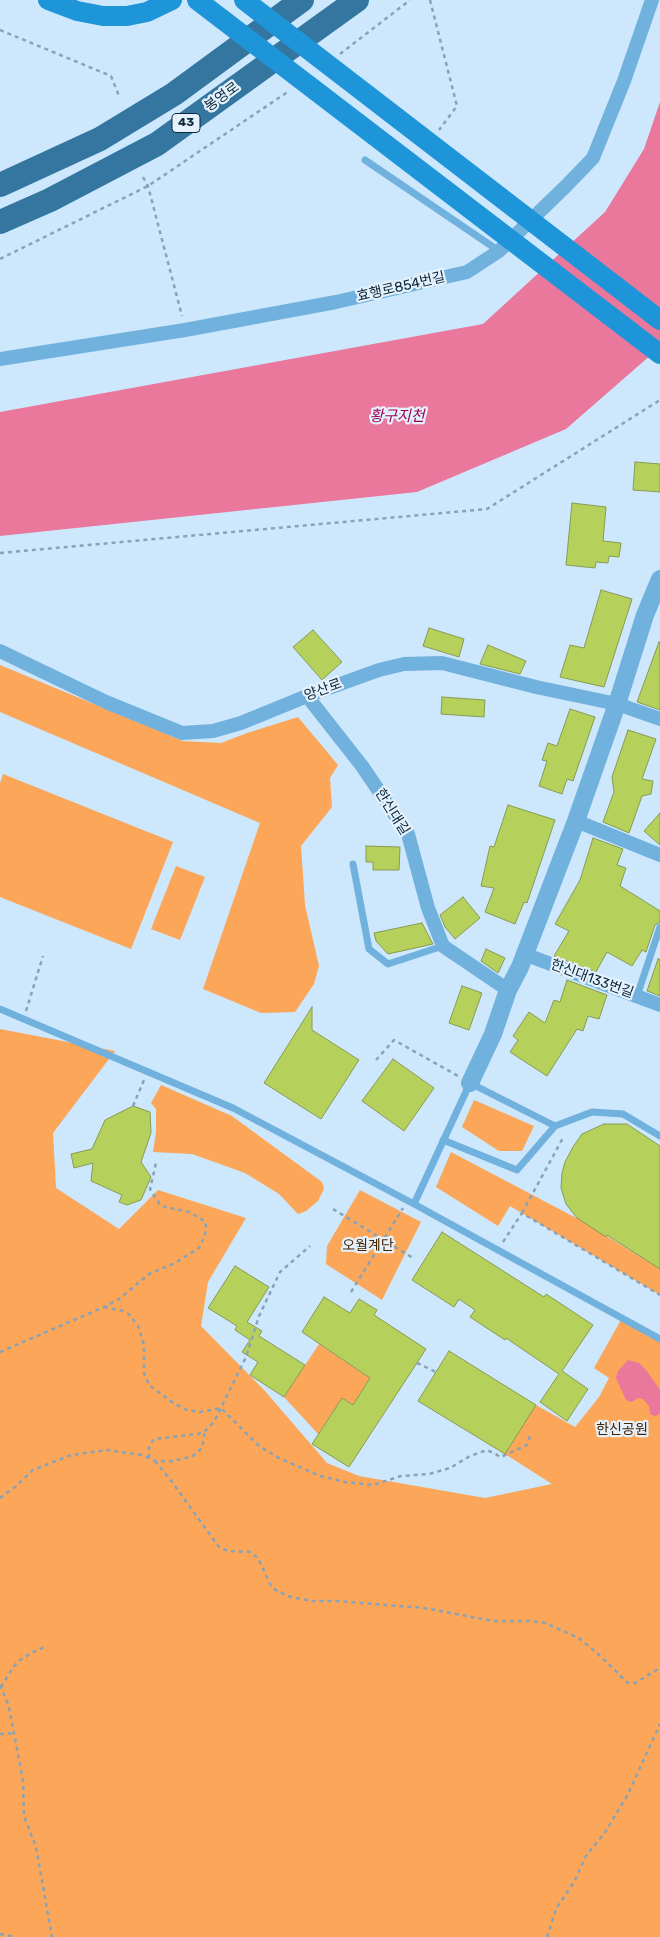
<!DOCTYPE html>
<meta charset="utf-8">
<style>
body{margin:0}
canvas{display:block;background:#cde7fc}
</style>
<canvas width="660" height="1937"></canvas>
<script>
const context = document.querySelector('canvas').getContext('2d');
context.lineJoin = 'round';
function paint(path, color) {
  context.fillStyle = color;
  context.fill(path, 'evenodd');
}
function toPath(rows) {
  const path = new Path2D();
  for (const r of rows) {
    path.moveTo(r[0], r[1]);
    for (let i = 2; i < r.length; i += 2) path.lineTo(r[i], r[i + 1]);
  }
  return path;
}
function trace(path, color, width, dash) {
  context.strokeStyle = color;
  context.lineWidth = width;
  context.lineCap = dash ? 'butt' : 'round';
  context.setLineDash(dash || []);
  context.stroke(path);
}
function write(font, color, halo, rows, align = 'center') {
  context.font = font + ' Rubik,"Noto Sans KR",sans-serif';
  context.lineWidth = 4.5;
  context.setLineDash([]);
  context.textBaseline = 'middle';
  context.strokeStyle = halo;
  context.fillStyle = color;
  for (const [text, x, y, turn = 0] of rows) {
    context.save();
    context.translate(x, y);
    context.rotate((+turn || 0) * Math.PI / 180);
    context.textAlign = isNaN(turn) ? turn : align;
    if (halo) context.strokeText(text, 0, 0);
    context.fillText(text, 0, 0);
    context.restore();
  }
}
paint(toPath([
 [0,665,183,741,221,743,247,733,298,717,338,765,330,778,332,807,301,846,305,905,319,966,314,984,295,1012,261,1013,203,989,260,823,0,712],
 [3,774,173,842,131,949,0,897,0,783],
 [176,866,205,877,180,940,151,929],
 [0,1029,115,1051,53,1133,56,1188,119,1229,158,1190,246,1218,208,1282,201,1326,265,1391,327,1463,359,1476,485,1498,552,1484,505,1454,536,1405,575,1427,599,1397,609,1378,594,1368,622,1318,660,1339,660,1937,0,1937],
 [161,1085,232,1116,322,1182,324,1189,318,1201,306,1211,298,1214,279,1194,245,1173,192,1154,153,1152,156,1132,156,1109,151,1103],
 [474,1100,534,1126,522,1151,499,1151,462,1127],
 [451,1152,582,1221,660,1269,660,1295,510,1206,498,1226,436,1187],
 [360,1190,421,1222,382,1300,326,1264,327,1246],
 [319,1344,370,1378,353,1405,342,1398,318,1434,284,1397]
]), '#fba658');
paint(toPath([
 [660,102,660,347,566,429,417,492,0,536,0,412,483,324,605,212,644,149],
 [628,1360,639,1363,646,1370,660,1390,660,1414,655,1416,650,1414,649,1406,643,1399,638,1398,632,1402,627,1401,625,1398,616,1378,618,1371]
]), '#ea779c');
const building = toPath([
 [635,462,660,464,660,492,633,490,635,462],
 [572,503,606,507,603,541,621,543,619,557,609,556,608,563,596,562,595,568,566,565,572,503],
 [601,590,632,599,604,687,560,677,570,645,584,648,601,590],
 [429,628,464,639,459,657,423,646,429,628],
 [313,630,342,662,322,680,293,647,313,630],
 [659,642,660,642,660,710,637,702,659,642],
 [488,645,526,661,520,674,480,664,488,645],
 [442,697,485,700,484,717,441,714,442,697],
 [570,709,595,717,573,781,567,779,562,794,539,786,547,761,542,760,548,743,557,746,570,709],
 [628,730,656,739,642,779,653,781,651,794,642,796,629,833,603,822,614,792,612,777,628,730],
 [508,805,555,820,527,903,524,902,515,924,485,912,494,888,481,886,490,846,494,847,508,805],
 [660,813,660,845,644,831,660,813],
 [593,838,623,849,617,865,626,868,620,886,660,911,660,922,655,925,646,952,642,950,632,966,607,952,596,972,554,956,569,931,555,924,580,880,593,838],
 [366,846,400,847,399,870,373,870,373,862,366,862,366,846],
 [463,897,480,918,455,939,445,927,440,915,463,897],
 [422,923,433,944,388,954,376,941,374,933,422,923],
 [486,949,505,958,498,973,481,961,486,949],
 [658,959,660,959,660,996,647,991,658,959],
 [567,980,607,995,599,1019,588,1016,583,1031,577,1029,547,1076,510,1052,518,1040,513,1036,529,1012,545,1023,554,1000,560,1002,567,980],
 [462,986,482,993,469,1030,449,1023,462,986],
 [312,1007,312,1030,359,1060,321,1119,264,1083,312,1007],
 [393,1059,434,1088,404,1131,362,1101,393,1059],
 [133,1106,150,1112,151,1133,141,1162,151,1177,141,1200,127,1205,119,1202,122,1195,91,1181,93,1163,74,1168,71,1154,92,1149,105,1120,133,1106],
 [604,1124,627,1124,660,1146,660,1269,607,1235,606,1237,577,1218,566,1204,561,1188,562,1173,565,1162,573,1147,582,1134,604,1124],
 [442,1232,544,1297,546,1294,593,1325,562,1371,588,1389,567,1421,540,1402,559,1374,506,1338,505,1340,470,1317,475,1310,459,1299,454,1307,412,1280,442,1232],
 [235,1266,269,1287,247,1322,262,1331,259,1336,305,1365,284,1397,250,1375,258,1362,242,1352,250,1340,235,1330,237,1326,208,1308,235,1266],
 [324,1297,350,1313,359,1299,377,1310,374,1315,426,1349,349,1467,312,1444,342,1398,353,1405,370,1378,302,1332,324,1297],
 [449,1351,536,1405,505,1454,418,1401,449,1351]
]);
paint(building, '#b5d15c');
trace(building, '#889a52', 1);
trace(toPath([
 [430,0,457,106,439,130],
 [0,30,111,76,119,96],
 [340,54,410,0],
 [143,177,148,186,182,316],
 [0,259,148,186,289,91],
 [0,553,487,509,660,400],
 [26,1011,43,956],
 [376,1060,394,1040,458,1076],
 [133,1106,144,1080],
 [333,1209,413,1258],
 [522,1213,564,1136],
 [503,1242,522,1213,660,1295],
 [351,1292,403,1208],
 [104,1307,123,1311,130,1315,138,1326,144,1345,144,1373,149,1385,175,1404,187,1410,200,1412,221,1408,259,1446,279,1458,320,1476,345,1482,373,1485,401,1476,429,1474,450,1468,470,1456,487,1450,501,1457,527,1445,530,1436],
 [0,1352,104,1307,119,1299,149,1274,175,1263,199,1248,205,1236,206,1222,189,1212,161,1206,150,1189,156,1163],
 [417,1363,436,1372],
 [149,1458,149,1446,154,1439,198,1434,205,1431,214,1422,246,1357,259,1316,280,1272,310,1246],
 [155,1461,169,1478,219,1547,228,1551,250,1552,258,1558,271,1586,277,1591,291,1597,311,1601,336,1601,424,1608,493,1621,530,1621,545,1623,579,1638,598,1654,628,1683,635,1683,660,1668],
 [0,1498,15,1487,33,1470,71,1455,107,1450,142,1455,155,1461,173,1461,193,1456,202,1448,205,1431],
 [0,1685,8,1704,14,1733,23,1781,24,1816,36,1847,52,1937],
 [1,1687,14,1666,20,1660,33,1652,47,1646],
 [0,1734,14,1733],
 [0,1934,15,1937],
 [547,1937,556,1909,574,1882,586,1856,606,1831,628,1794,660,1724]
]), '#88a3b7', 2.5, [4, 4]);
trace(toPath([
 [365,160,499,251],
 [353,864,369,949,388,964,443,946],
 [637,996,660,927],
 [0,1009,233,1108,414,1204,660,1339],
 [443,1140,517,1170,555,1126,592,1112,623,1114,660,1136],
 [414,1204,470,1083,555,1126]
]), '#71b1de', 7);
trace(toPath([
 [0,359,185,330,336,302,467,272,499,251,567,185,593,158,624,81,652,0],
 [0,651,106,702,182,733,213,731,241,723,307,696,379,670,404,664,442,663,536,687,617,704,660,719],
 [307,696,362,766,408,834,428,908,443,946,508,990],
 [576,821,660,855],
 [524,954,660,1005]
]), '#71b1de', 14);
trace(toPath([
 [470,1083,493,1034,508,990,520,967,576,821,617,704,645,615,660,579]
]), '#71b1de', 18);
trace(toPath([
 [48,0,77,11,103,16,127,16,147,12,172,0]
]), '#1f95d9', 20);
trace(toPath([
 [0,185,100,139,174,94,302,0],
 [0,222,50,200,157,144,357,0]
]), '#3576a1', 24);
trace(toPath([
 [197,0,660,354],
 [244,0,660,320]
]), '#1f95d9', 20);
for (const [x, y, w] of [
 [186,123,28]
]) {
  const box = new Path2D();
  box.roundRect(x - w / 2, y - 9.5, w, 19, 4);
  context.fillStyle = '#e5f2fd';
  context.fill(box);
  trace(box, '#0b283b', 1);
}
write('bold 12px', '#0b283b', null, [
 ["43",186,123]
]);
write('14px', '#0b283b', '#e5f2fd', [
 ["봉영로",222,97,-36],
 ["효행로854번길",401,287,-13],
 ["양산로",323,690,-20],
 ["한신대길",392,812,58],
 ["한신대133번길",592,979,20]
]);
write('14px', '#462400', '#e5f2fd', [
 ["오월계단",368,1246],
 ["한신공원",622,1430]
]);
write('italic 15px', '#98044d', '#e5f2fd', [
 ["황구지천",397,417]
]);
</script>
